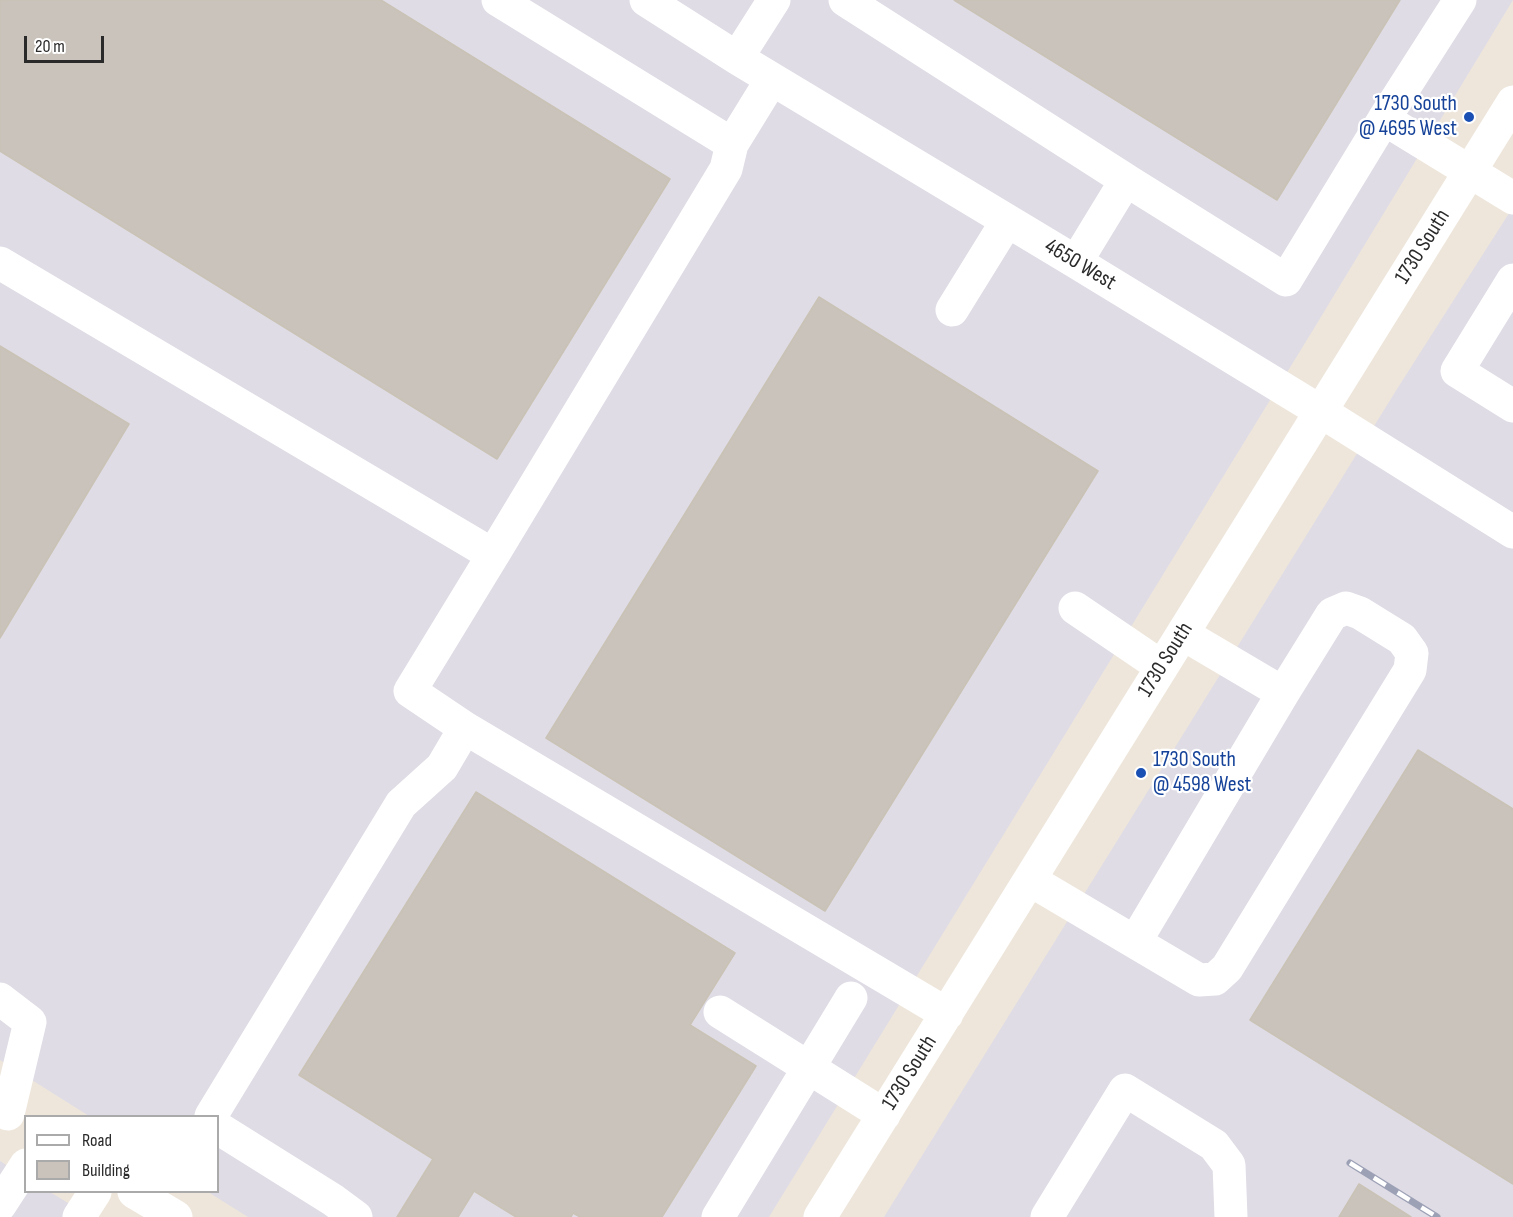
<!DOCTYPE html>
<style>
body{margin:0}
#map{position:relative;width:1513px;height:1217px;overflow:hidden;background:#eee6db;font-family:"Sofia Sans Condensed",sans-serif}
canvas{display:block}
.legend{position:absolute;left:24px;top:1115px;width:195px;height:78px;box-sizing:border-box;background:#fff;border:2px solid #aaa;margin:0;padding:8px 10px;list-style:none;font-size:18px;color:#2a2a2a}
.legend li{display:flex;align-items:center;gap:12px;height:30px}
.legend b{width:30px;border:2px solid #aaa}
.scale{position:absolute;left:24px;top:36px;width:80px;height:27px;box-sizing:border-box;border:3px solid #2a2a2a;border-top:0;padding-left:8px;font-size:18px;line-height:21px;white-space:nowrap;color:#2a2a2a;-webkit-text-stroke:4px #fff;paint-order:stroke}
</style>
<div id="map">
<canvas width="1513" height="1217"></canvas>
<ul class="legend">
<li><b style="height:8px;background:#fff"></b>Road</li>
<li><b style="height:16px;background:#c9c3bb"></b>Building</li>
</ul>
<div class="scale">20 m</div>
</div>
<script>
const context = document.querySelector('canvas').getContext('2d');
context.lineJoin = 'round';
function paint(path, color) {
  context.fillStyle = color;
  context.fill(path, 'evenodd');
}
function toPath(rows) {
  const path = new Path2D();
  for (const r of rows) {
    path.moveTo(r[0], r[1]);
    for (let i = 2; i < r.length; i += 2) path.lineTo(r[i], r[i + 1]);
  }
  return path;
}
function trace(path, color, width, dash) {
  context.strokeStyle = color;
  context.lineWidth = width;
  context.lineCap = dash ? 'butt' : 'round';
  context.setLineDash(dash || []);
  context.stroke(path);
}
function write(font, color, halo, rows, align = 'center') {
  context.font = font + ' "Sofia Sans Condensed",sans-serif';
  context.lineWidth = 4.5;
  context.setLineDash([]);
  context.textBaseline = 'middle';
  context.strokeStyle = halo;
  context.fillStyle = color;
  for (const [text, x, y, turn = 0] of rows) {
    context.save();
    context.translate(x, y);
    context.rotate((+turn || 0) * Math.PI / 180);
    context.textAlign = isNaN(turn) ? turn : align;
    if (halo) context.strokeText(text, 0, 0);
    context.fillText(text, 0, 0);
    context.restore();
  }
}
paint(toPath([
 [0,0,1513,0,1313,330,769,1217,248,1217,208,1192,218,1192,218,1116,89,1116,0,1060],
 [1513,207,1513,1217,884,1217,1397,389],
 [0,1161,25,1177,26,1192,50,1192,91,1217,0,1217]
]), '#dfdce5');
const building = toPath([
 [0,0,381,0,670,179,497,459,0,151,0,0],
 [954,0,1400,0,1277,200,954,0],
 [819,297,1098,471,825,911,546,738,819,297],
 [0,346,129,424,0,638,0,346],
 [1418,750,1513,809,1513,1184,1250,1020,1418,750],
 [476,792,735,953,690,1025,756,1066,662,1217,580,1217,573,1213,571,1217,516,1217,474,1191,458,1217,397,1217,433,1159,299,1075,476,792],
 [1359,1184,1411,1217,1339,1217,1359,1184]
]);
paint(building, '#c9c3bb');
trace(building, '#c9c2b5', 1.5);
trace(toPath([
 [498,0,732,144],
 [646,0,737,58,1076,262,1320,411,1513,532],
 [845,0,1126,180],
 [737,58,774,0],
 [1384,119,1460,0],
 [1076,262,1126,180,1286,280,1384,119,1513,198],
 [0,263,493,555,410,691,465,728,947,1014],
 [1513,280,1457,371,1513,406],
 [952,310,1007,221],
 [493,555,726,169,732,144,772,79],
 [1075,608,1162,667],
 [1030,880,1199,980,1215,979,1227,968,1410,670,1412,653,1402,639,1360,613,1346,608,1332,614,1283,693,1183,634],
 [1135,942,1283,693],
 [0,999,30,1022,8,1114],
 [720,1012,884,1115],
 [211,1116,401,804,442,767,465,728],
 [218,1128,333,1200,356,1217],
 [134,1192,176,1217],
 [0,1205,26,1165],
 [79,1217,95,1192],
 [718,1217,851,998],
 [820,1217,1513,102],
 [1047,1217,1125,1090,1214,1145,1229,1165,1231,1217]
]), '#fff', 33);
const rail = toPath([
 [1350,1163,1437,1217]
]);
trace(rail, '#9da1b6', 7);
trace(rail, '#fff', 4.5, [14]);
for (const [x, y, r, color] of [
 [1469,117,6,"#1a4fb4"],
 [1141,773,6,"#1a4fb4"]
]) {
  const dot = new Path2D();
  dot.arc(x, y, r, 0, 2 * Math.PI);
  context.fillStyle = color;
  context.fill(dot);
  trace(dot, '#fff', 2);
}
write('22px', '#164399', '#fff', [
 ["1730 South",1457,104],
 ["@ 4695 West",1457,129],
 ["1730 South",1153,760,"left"],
 ["@ 4598 West",1153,785,"left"]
], 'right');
write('22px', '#2a2a2a', '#fff', [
 ["1730 South",1423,247,-58],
 ["4650 West",1080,265,31],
 ["1730 South",1166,660,-58],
 ["1730 South",910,1073,-58]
]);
</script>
